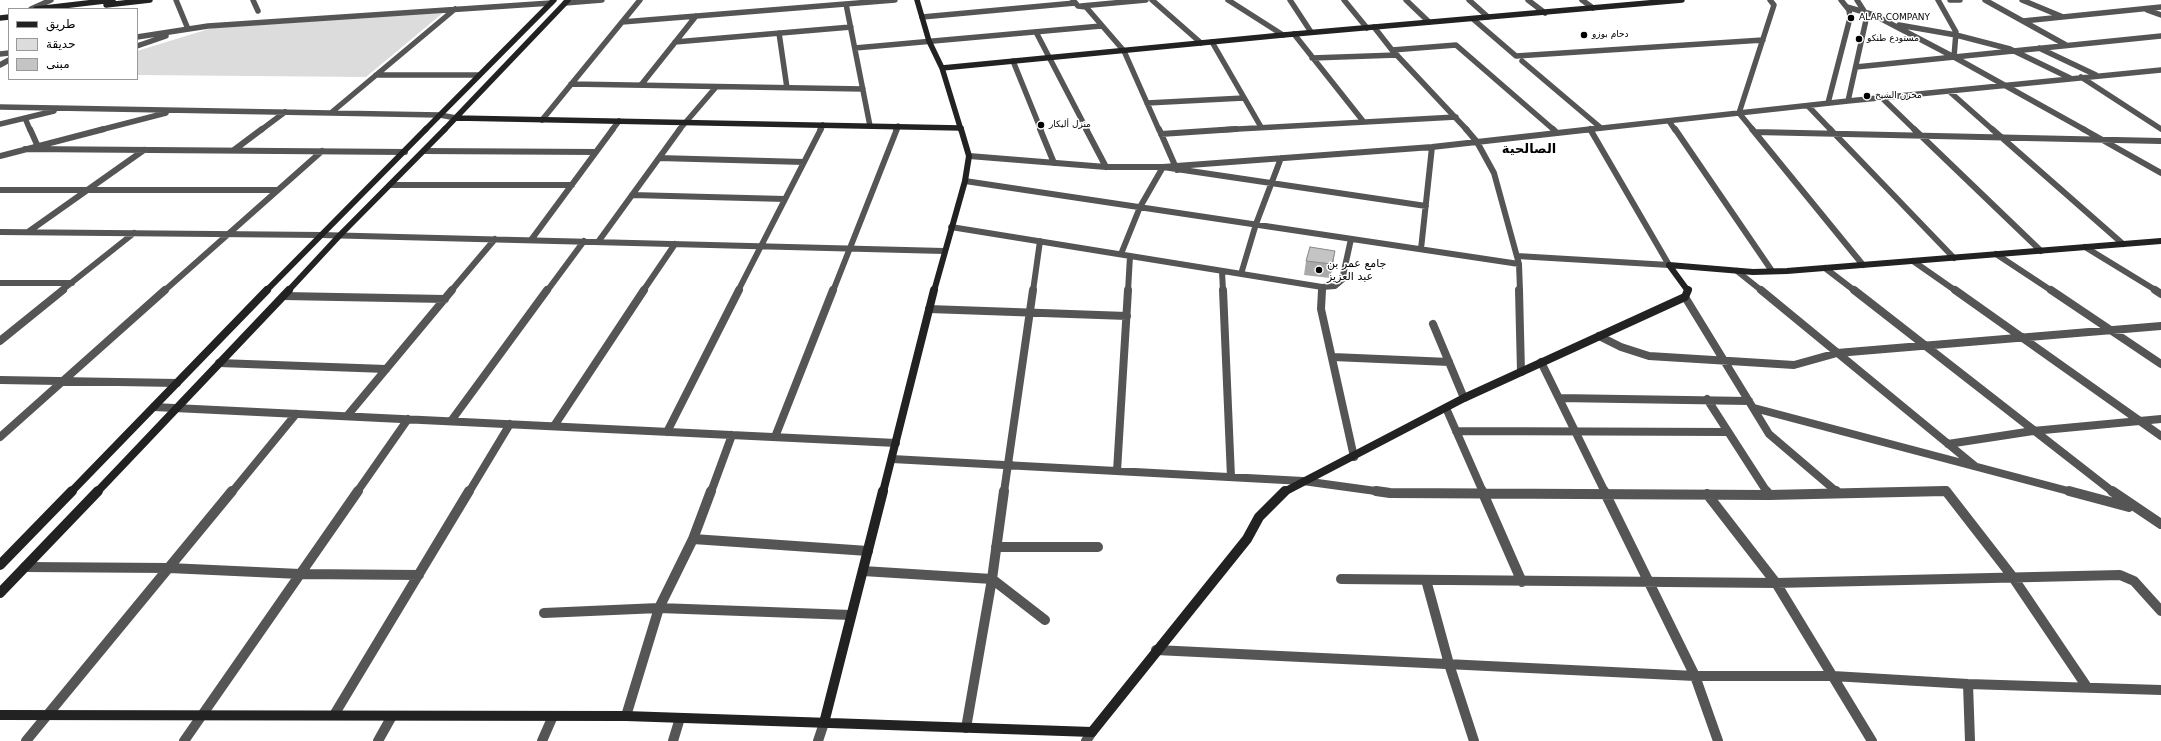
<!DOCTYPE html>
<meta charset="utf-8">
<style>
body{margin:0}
#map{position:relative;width:2161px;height:741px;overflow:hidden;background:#fff;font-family:"DejaVu Sans",Cairo,sans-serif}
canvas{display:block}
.legend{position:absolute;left:8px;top:8px;width:130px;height:72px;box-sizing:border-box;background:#fff;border:1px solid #999;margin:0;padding:5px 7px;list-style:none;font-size:12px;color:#000}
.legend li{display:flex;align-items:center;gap:8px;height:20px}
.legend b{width:20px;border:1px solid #999}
</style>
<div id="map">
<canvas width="2161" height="741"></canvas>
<ul class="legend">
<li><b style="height:5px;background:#222"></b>طريق</li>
<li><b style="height:11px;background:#dcdcdc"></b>حديقة</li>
<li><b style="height:11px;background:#c4c4c4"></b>مبنى</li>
</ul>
</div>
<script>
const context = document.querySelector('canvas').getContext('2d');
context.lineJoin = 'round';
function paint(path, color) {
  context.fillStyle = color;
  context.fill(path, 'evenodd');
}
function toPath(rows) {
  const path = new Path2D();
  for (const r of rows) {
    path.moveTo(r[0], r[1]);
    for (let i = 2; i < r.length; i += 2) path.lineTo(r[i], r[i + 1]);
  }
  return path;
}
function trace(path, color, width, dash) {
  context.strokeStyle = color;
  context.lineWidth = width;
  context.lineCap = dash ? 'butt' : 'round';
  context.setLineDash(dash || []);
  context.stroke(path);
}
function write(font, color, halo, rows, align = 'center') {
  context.font = font + ' "DejaVu Sans",Cairo,sans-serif';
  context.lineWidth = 3;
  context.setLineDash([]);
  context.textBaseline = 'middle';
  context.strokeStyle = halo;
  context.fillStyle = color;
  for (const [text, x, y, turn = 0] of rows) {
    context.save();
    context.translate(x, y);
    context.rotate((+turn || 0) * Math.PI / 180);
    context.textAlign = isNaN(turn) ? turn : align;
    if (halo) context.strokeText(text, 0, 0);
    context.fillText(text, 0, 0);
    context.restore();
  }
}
paint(toPath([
 [444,12,366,77,137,75,137,51,212,28]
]), '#dcdcdc');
trace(toPath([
 [176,0,188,29],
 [253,0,258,11],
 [1073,0,1078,6,1086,7,1124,51,1159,130],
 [1152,0,1201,43],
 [1228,0,1283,35],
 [1290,0,1311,32],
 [1344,0,1367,28],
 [1406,0,1429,22],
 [1469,0,1488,17],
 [1528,0,1545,13],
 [1582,0,1593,8],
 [1938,0,1956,32,1954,57],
 [1950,0,1960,0],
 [1985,0,2066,45],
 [2022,0,2063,17],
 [565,3,602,0],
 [846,4,870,126],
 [1081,6,1146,0],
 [1847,7,1874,15,1954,57,2085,130],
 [31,9,51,0],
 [2147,10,2161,15],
 [922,17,1075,3],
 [1473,19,1516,56,1763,40],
 [2023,21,2161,7],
 [622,22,895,0],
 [1899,25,1956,35,2010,49,2070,78],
 [1374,27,1392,50,1467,130],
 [1036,32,1087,130],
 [779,33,787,88],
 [1294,34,1363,121],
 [137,37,208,26,551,3],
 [675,42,851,27],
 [1212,42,1261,127],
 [137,46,166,36],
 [855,48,1101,26],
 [2039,48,2096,75],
 [1392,50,1456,45,1554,130],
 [0,54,9,53],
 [1312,58,1397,55],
 [1013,61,1041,130],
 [1522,61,1601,128],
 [0,65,9,60],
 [1856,67,2161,36],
 [376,75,479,75],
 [2081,77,2161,129],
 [571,84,863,89],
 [641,85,696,16],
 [1950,92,1993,130],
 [1882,98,1915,130],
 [1848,101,1866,20,1864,11,1857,0],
 [1147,103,1244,98],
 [1828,103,1850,18,1849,10,1841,0],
 [1808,106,1831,130],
 [0,107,440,115,456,118],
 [332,112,455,9],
 [25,118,30,130],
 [542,120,640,0],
 [1669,121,1675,130],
 [0,124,54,111],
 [100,130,166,113],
 [261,130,285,112],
 [612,130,619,121],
 [679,130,716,87],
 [820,130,823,125],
 [896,130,898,126],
 [1220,130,1456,117],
 [1584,130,1848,101,2161,70],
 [1753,130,1739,113,1774,5,1770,0]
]), '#555', 5.5);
trace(toPath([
 [30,129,39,149],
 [1040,129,1054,163],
 [1086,129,1106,167],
 [1159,129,1177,170],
 [1466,129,1477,142,1494,173,1519,264,1520,291],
 [1553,129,1557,133],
 [1590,129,1669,265],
 [1675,129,1772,271],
 [1752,129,1863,265],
 [1830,129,1954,258],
 [1914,129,2041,251],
 [1992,129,2123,244],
 [2083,129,2161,173],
 [1755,132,2161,141],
 [1161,134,1236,129],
 [25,149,405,152],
 [234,150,262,129],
 [424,151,596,152],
 [0,156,104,129],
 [969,156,1106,167,1163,167,1432,147,1593,129],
 [659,158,804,162],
 [965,181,1519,264],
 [390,185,572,185],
 [0,190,278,190],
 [632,195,785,199],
 [951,227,1322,287,1335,286,1342,280,1351,239],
 [0,232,321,235,944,251],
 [28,232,144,150],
 [531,240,613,129],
 [598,242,680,129],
 [2085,247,2157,291],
 [1421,249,1432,147],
 [1121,254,1140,207,1163,167,1426,206],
 [1996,254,2052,291],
 [1517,256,1669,265],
 [1913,261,1956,291],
 [1825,268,1855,291],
 [1222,271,1223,291],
 [1737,271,1762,291],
 [1241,274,1256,224,1281,158],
 [0,283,72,283],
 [61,291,134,233],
 [164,291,322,151],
 [451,291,495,239],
 [547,291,584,241],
 [643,291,675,244],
 [738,291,821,129],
 [833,291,897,129],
 [1033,291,1040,241],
 [1128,291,1130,256],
 [1322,291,1322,287]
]), '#555', 6);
trace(toPath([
 [1223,290,1231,477],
 [1322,290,1321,309,1354,457],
 [1519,290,1521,372],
 [1761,290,1975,466],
 [1854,290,2113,492],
 [1955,290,2161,436],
 [2051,290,2161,364],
 [2155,290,2161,294],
 [284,296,445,299],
 [1685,297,1769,434,1837,492],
 [929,309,1127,316],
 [1433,324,1464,398],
 [1599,336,1621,347,1649,356,1794,365,1837,353,2161,326],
 [0,341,63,290],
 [1333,357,1449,362],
 [1541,362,1605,492],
 [219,363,386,369],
 [0,380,177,383],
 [1559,398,1749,401],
 [1707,399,1767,492],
 [154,407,896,443],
 [1446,408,1483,492],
 [1754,408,2072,492],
 [347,416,452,290],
 [451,421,547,290],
 [554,426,644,290],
 [1456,431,1728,432],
 [667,432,739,290],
 [0,437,165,290],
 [775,437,833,290],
 [1948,444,2033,431,2161,419],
 [892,459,1303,481,1383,492],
 [1117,471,1128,290],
 [232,492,296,414],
 [357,492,408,419],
 [469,492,510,424],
 [711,492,732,435],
 [1004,492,1033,290],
 [1900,492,1947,492]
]), '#555', 8);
trace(toPath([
 [1376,491,1390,493,1769,495,1945,491],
 [1482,491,1522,582],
 [1604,491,1695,676,1718,741],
 [1766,491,1769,495],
 [1836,491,1838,493],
 [1946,491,2012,576,2087,687],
 [2069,491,2129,507],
 [2112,491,2161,524],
 [1707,494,1776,583,1872,741],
 [693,539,868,551],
 [996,547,1098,547],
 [25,567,169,568,300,574,419,575],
 [863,571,992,579,1045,620],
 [1341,579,1776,583,2120,575,2134,581,2161,611],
 [1426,580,1449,664,1474,741],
 [544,613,659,608,851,615],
 [1156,650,1695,676,1833,676,1968,684,2161,690],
 [1968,684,1970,741],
 [334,715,469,491],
 [626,716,659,608,693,539,711,491],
 [966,728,992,579,1004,491],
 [26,741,232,491],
 [184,741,358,491],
 [378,741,392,716],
 [542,741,553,716],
 [673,741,680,718],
 [818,741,824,723],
 [1086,741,1092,732]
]), '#555', 10);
trace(toPath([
 [917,0,929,41,942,68,961,130],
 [106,5,150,0],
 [36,9,113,0],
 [0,18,9,17],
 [942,68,1283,35,1682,0],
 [456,118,961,128],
 [425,130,554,0],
 [444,130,568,0]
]), '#222', 5.5);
trace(toPath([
 [1669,265,1753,272,1787,271,2161,241],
 [1669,265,1688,291],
 [266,291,426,129],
 [288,291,340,235,445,129],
 [934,291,965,181,969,156,961,129]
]), '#222', 6);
trace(toPath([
 [71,492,267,290],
 [97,492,289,290],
 [883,492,934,290],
 [1284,492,1464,398,1685,297,1688,290]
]), '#222', 8);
trace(toPath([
 [0,565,72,491],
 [0,593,98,491],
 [0,715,626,716,1092,732,1247,539,1259,517,1285,491],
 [824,723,883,491]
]), '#222', 10);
paint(toPath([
 [1310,247,1333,265,1330,278,1304,275,1306,261]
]), '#a9a9a9');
paint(toPath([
 [1335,251,1333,265,1330,278,1332,264]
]), '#898989');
const building = toPath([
 [1310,247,1335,251,1332,264,1306,261,1310,247]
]);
paint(building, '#c4c4c4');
trace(building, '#898989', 1);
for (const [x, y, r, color] of [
 [1851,18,4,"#000"],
 [1584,35,4,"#000"],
 [1859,39,4,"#000"],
 [1867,96,4,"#000"],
 [1041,125,4,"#000"],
 [1319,270,4,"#000"]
]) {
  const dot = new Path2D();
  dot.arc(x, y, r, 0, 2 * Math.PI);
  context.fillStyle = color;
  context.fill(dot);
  trace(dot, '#fff', 1.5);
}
write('9px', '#000', '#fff', [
 ["ALAR COMPANY",1859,18],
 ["دحام بوزو",1592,35],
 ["مستودع طنكو",1867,39],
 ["مخزن الشيخ",1875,96],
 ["منزل أليكار",1049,125]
], 'left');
write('11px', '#000', '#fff', [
 ["جامع عمر بن",1327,264],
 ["عبد العزيز",1327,277]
], 'left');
write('bold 13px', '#000', '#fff', [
 ["الصالحية",1529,150]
]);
</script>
